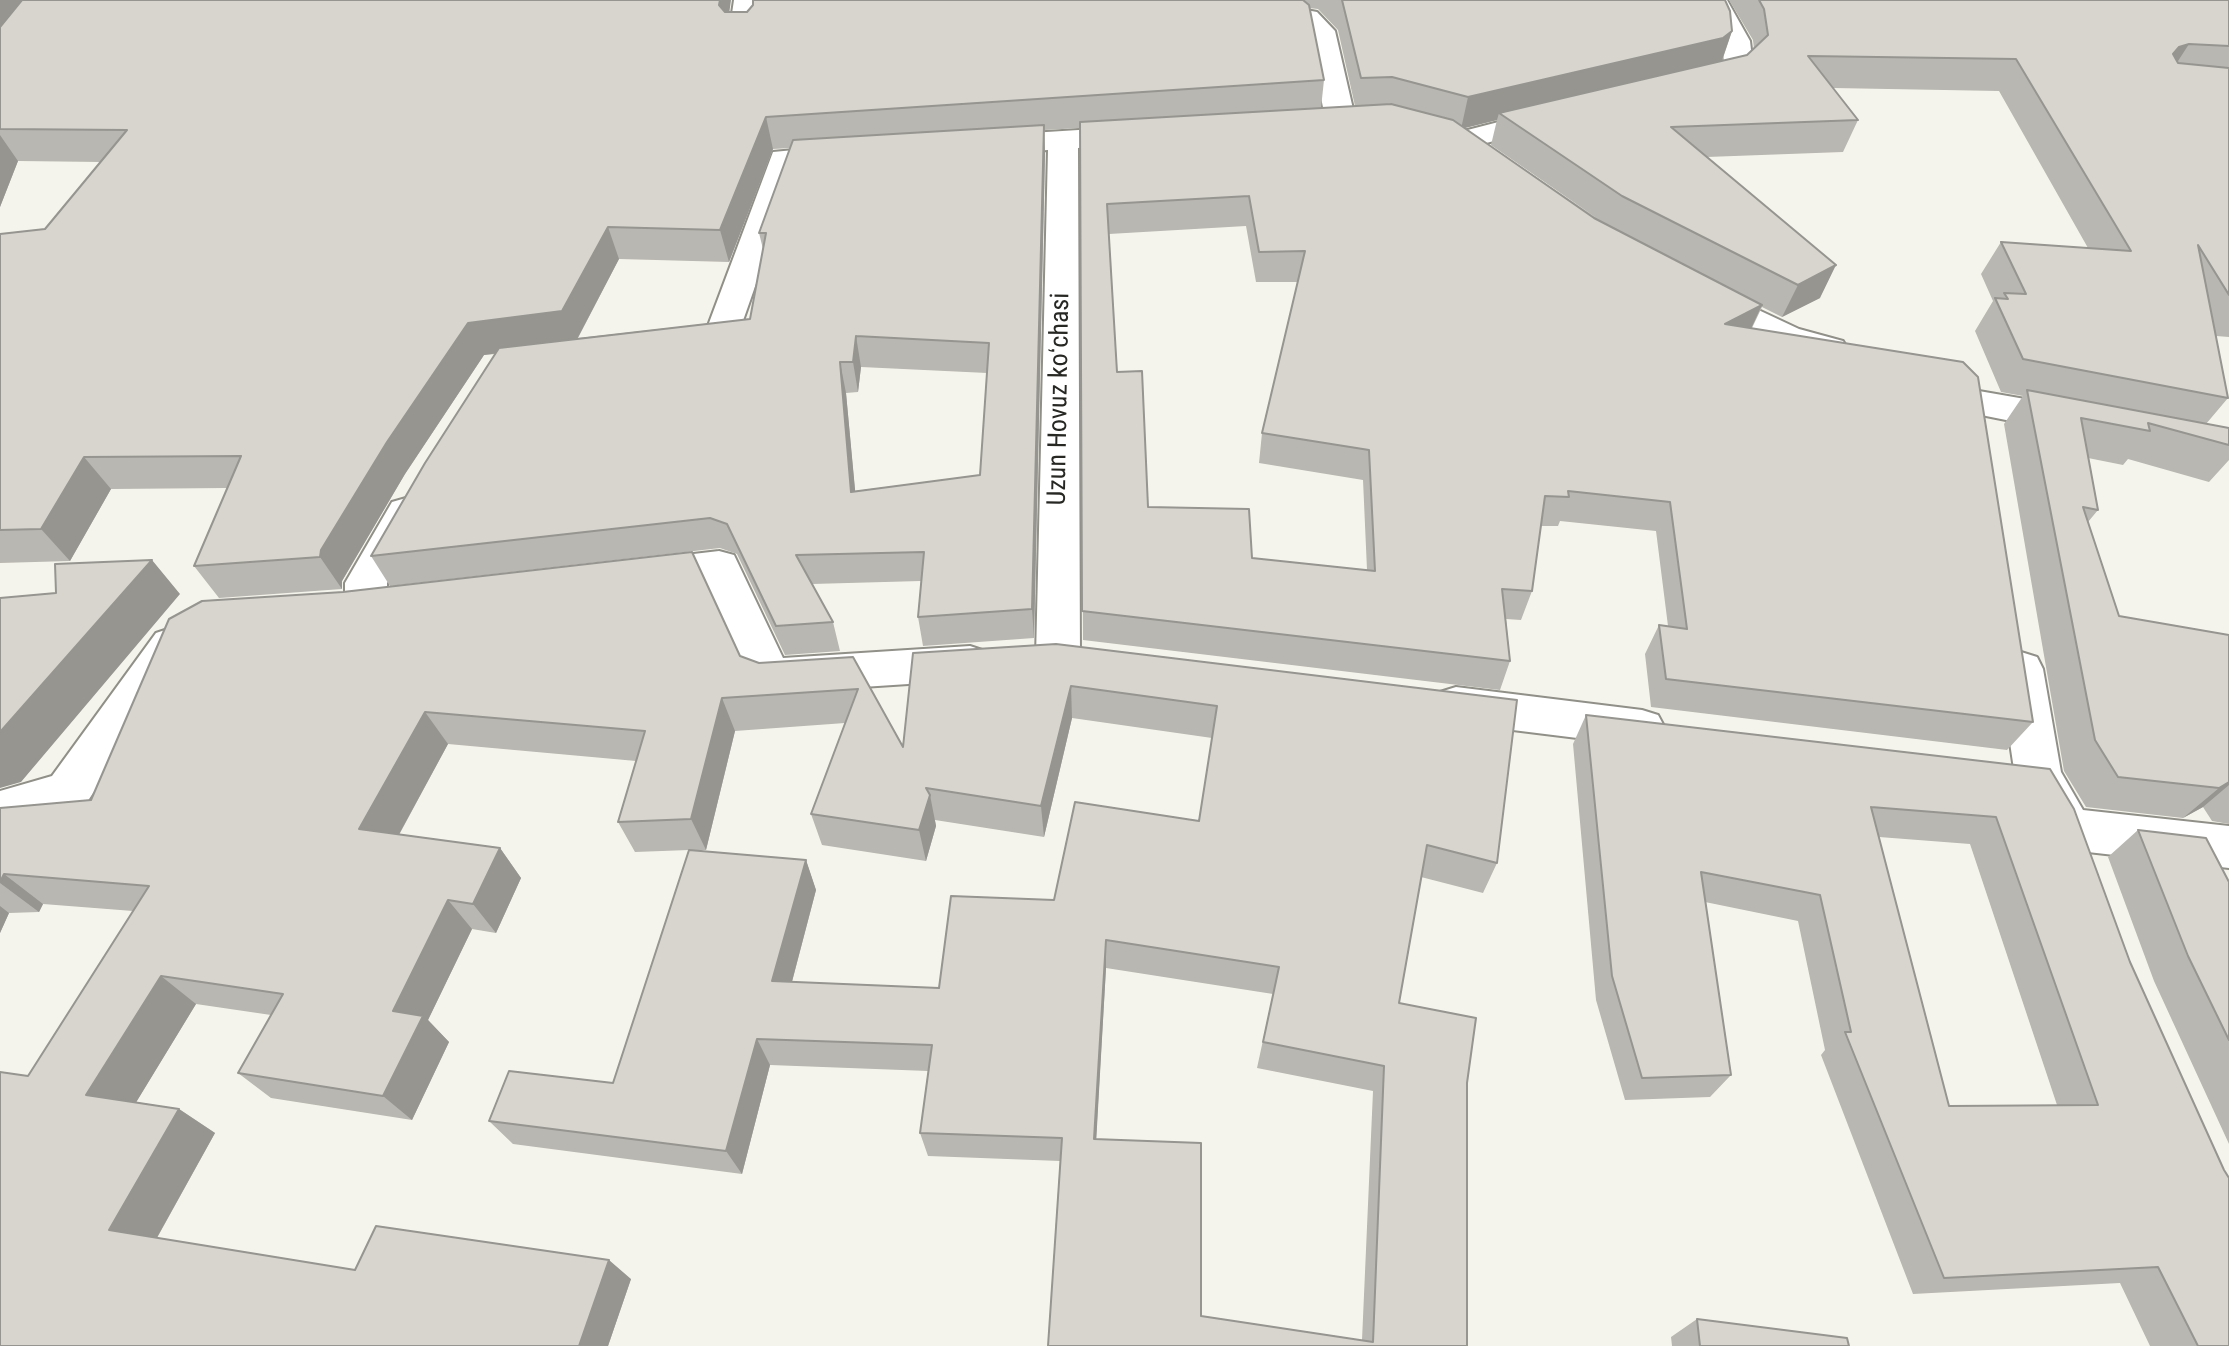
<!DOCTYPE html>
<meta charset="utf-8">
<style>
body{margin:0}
canvas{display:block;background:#f5f4ec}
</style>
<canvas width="2229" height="1346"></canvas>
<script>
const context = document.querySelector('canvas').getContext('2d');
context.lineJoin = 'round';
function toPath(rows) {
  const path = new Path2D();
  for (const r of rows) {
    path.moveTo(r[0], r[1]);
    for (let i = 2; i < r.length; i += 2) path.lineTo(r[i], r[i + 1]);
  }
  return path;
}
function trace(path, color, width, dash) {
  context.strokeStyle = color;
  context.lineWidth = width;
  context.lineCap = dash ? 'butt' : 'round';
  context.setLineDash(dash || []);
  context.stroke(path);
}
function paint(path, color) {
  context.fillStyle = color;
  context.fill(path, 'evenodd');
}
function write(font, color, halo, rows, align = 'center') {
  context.font = font + ' "Roboto Condensed",sans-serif';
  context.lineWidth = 7;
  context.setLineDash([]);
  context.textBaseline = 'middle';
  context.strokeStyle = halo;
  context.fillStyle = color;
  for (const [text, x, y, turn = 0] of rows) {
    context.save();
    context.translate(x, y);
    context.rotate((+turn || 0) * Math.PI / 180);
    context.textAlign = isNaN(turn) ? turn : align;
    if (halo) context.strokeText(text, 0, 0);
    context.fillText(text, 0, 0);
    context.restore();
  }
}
const minor = toPath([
 [734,0,760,0,757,34,753,40,743,42,733,40,729,34,734,0],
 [1194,0,1252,0,1317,12,1335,31,1356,122,1352,128,1341,131,1330,128,1326,122,1308,34,1298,25,1207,8,1198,6,1194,0],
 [1701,0,1727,0,1750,41,1753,67,1733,84,1694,93,1684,90,1680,84,1684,78,1714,71,1724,64,1722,41,1701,0],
 [1553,108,1564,111,1568,117,1564,123,1459,150,1448,147,1444,141,1448,135,1553,108],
 [1142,126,1153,129,1157,135,1153,141,1078,148,1080,657,1073,669,1058,674,1043,669,1036,657,1048,150,983,154,972,151,968,145,972,139,983,136,1142,126],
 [847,145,858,147,862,154,858,161,797,167,733,349,681,356,668,353,663,345,668,337,706,331,773,152,847,145],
 [1703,284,1799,329,1843,341,1848,349,1843,357,1830,360,1773,345,1691,302,1686,295,1691,288,1703,284],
 [1979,391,2071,407,2084,411,2090,420,2084,429,2071,433,1966,412,1960,403,1966,394,1979,391],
 [406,498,420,502,426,512,387,583,387,607,381,618,366,623,351,618,345,607,345,583,392,502,406,498],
 [719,551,734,555,783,658,970,646,985,651,992,663,985,675,970,680,770,693,754,688,706,583,642,590,627,586,621,575,627,564,642,560,719,551],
 [171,628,186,633,193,645,85,805,0,831,0,791,52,776,156,633,171,628],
 [2021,652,2037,657,2043,669,2061,772,2083,810,2229,826,2229,868,2070,850,2053,844,2015,776,1999,669,2005,657,2021,652],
 [1456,687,1642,710,1658,715,1665,728,1658,741,1642,746,1456,723,1440,718,1434,705,1440,692,1456,687]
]);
trace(minor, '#908f88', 4);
paint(minor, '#fff');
paint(toPath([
 [0,0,729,12,747,12,753,5,754,0,1725,0,1732,31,1722,61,1747,55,1754,49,1753,40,1729,0,2229,0,2229,337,2216,336,2228,398,2206,424,2229,428,2229,460,2209,482,2128,459,2123,465,2088,458,2098,510,2088,522,2119,616,2229,635,2229,824,2212,821,2203,807,2183,818,2086,807,2064,771,2004,424,2023,396,2001,392,1975,331,1993,301,1981,274,2001,242,2088,248,1999,91,1833,88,1858,120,1843,152,1707,157,1820,298,1782,317,1762,307,1752,328,2033,722,2007,750,1651,707,1645,654,1659,625,1668,626,1656,531,1560,521,1558,526,1541,526,1532,591,1521,620,1506,619,1510,661,1500,690,1083,640,1080,128,1044,130,1045,154,1034,638,923,646,918,617,921,581,812,584,833,622,840,651,785,655,737,554,720,548,390,586,371,556,495,354,484,355,405,474,342,581,342,589,219,598,194,566,227,488,111,489,70,561,0,563,0,234,45,229,101,162,18,161,0,207],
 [1309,8,1318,9,1338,30,1355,106,1321,108,1324,80],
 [1497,120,1491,145,1601,221,1464,128],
 [790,148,759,233,763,249,750,319,578,338,619,259,729,262,773,149],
 [1246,226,1256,282,1298,282,1262,433,1259,463,1363,480,1367,570,1252,558,1148,507,1117,372,1109,234],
 [861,367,987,373,980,475,855,491,846,393,858,392],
 [169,619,740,656,759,663,853,657,903,747,913,653,1517,700,1497,863,1483,893,1421,877,1399,1003,1467,1083,1467,1346,1048,1346,1060,1161,928,1156,920,1133,928,1071,770,1065,742,1174,513,1144,489,1121,613,1083,689,850,635,852,618,822,636,761,448,744,399,835,500,848,521,878,496,933,472,929,428,1020,449,1042,412,1120,271,1098,238,1073,271,1015,196,1004,136,1102,179,1109,215,1133,157,1238,355,1270,631,1279,608,1346,0,1346,28,1076,133,911,43,904,39,912,9,913,0,933,0,808,91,800],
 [1072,718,1212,738,1199,821,1054,900,939,988,792,982,816,890,806,860,689,850,706,850,735,731,845,723,811,814,822,845,926,861,936,826,935,820,1044,837],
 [1106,968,1273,994,1257,1068,1373,1091,1362,1340,1201,1316,1096,1139],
 [1586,715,2050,769,2229,1346,2150,1346,2120,1283,1913,1294,1821,1055,1825,1050,1798,921,1705,902,1731,1075,1710,1097,1625,1100,1596,1000,1573,744],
 [1879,837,1970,844,2057,1105,1949,1106],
 [2138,830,2229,882,2229,1144,2154,981,2108,857],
 [1697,1319,1849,1346,1672,1346,1671,1337]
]), '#b9b7b1');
paint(toPath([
 [0,0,30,0,0,38],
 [720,0,731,0,726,36,719,5],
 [1732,31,1721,63,1499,113,1497,120,1461,129,1468,97],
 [2189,44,2169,75,2173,54,2179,47],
 [766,117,773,149,729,262,720,230],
 [1044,125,1045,154,1034,638,1032,609],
 [0,135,18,161,0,207],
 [608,227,619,259,575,343,484,355,405,474,342,581,342,589,320,557,321,550,387,442,468,323],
 [1836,265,1820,298,1782,317,1798,285],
 [1762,305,1748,335,1725,324],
 [856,336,861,367,858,392,853,362],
 [840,362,846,393,858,521,851,492],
 [84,457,111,489,70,561,41,529],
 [152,560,180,594,21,782,0,788,0,732],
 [1071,686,1072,718,1044,837,1041,806],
 [722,698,735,731,706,850,691,819],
 [425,712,448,744,385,860,359,829],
 [2229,782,2229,785,2203,807,2183,818,2219,788],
 [930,795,936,826,926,861,919,830],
 [500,848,521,878,496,933,473,904],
 [806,860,816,890,785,1008,772,981],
 [4,874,43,904,39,912,0,883],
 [448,900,472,929,428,1020,449,1042,412,1120,383,1096,393,1011],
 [0,906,9,913,0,933],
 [1106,940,1106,968,1095,1162,1094,1139],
 [161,976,196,1004,126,1119,86,1095],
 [757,1039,770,1065,742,1174,726,1151],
 [179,1109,215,1133,150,1250,109,1230],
 [609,1260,631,1279,608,1346,579,1346]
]), '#969590');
const building = toPath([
 [22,0,720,0,719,5,725,12,747,12,753,5,753,0,1303,0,1309,5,1324,80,766,117,720,230,608,227,562,311,468,323,387,442,321,550,320,557,194,566,241,456,84,457,41,529,0,530,0,234,45,229,127,130,0,129,0,27,22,0],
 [1342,0,1725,0,1730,11,1732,31,1723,38,1468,97,1392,77,1361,78,1342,0],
 [1759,0,2229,0,2229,46,2189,44,2179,47,2173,54,2178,63,2229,68,2229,295,2198,245,2228,398,2023,359,1995,298,2008,299,2004,293,2026,294,2001,242,2131,251,2016,59,1808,56,1858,120,1671,127,1836,265,1798,285,1622,196,1499,113,1747,55,1768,35,1764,9,1759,0],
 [1391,104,1453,120,1594,218,1762,305,1725,324,1963,362,1978,377,2033,722,1666,679,1659,625,1687,629,1670,502,1568,491,1569,497,1545,496,1532,591,1502,589,1510,661,1082,611,1080,122,1391,104],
 [1249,196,1259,252,1305,251,1262,433,1369,450,1375,571,1252,558,1249,509,1148,507,1142,371,1117,372,1107,204,1249,196],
 [1044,125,1032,609,918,617,924,552,796,555,833,622,776,626,727,524,710,518,371,556,425,463,499,348,750,319,766,233,759,233,793,140,1044,125],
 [856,336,989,343,980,475,851,492,840,362,853,362,856,336],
 [2027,390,2229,428,2229,445,2148,423,2150,431,2081,418,2098,510,2083,507,2119,616,2229,635,2229,782,2219,788,2118,777,2095,740,2027,390],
 [692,552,740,656,759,663,853,657,903,747,913,653,1056,644,1517,700,1497,863,1427,845,1399,1003,1476,1018,1467,1083,1467,1346,1048,1346,1062,1138,920,1133,932,1045,757,1039,726,1151,489,1121,509,1071,613,1083,689,850,806,860,772,981,939,988,951,896,1054,900,1075,802,1199,821,1217,706,1071,686,1041,806,926,788,930,795,919,830,811,814,858,689,722,698,691,819,618,822,645,731,425,712,359,829,500,848,473,904,448,900,393,1011,423,1016,383,1096,238,1073,283,994,161,976,86,1095,179,1109,109,1230,355,1270,376,1226,609,1260,579,1346,0,1346,0,1072,28,1076,149,886,4,874,0,882,0,808,91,800,169,619,202,601,343,592,692,552],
 [1106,940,1279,967,1263,1042,1384,1066,1373,1342,1201,1316,1201,1143,1094,1139,1106,940],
 [152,560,0,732,0,598,56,593,55,564,152,560],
 [1586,715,2050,769,2074,809,2130,962,2224,1170,2229,1178,2229,1346,2198,1346,2158,1267,1944,1278,1845,1032,1851,1032,1820,895,1701,872,1731,1075,1642,1078,1612,976,1586,715],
 [1871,807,1996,817,2098,1105,1949,1106,1871,807],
 [2138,830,2206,838,2229,882,2229,1040,2188,956,2138,830],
 [1697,1319,1847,1338,1849,1346,1700,1346,1697,1319]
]);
paint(building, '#d7d5ce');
trace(building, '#969590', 2);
write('26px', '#272724', '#fff', [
 ["Uzun Hovuz koʻchasi",1060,399,-89]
]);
</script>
